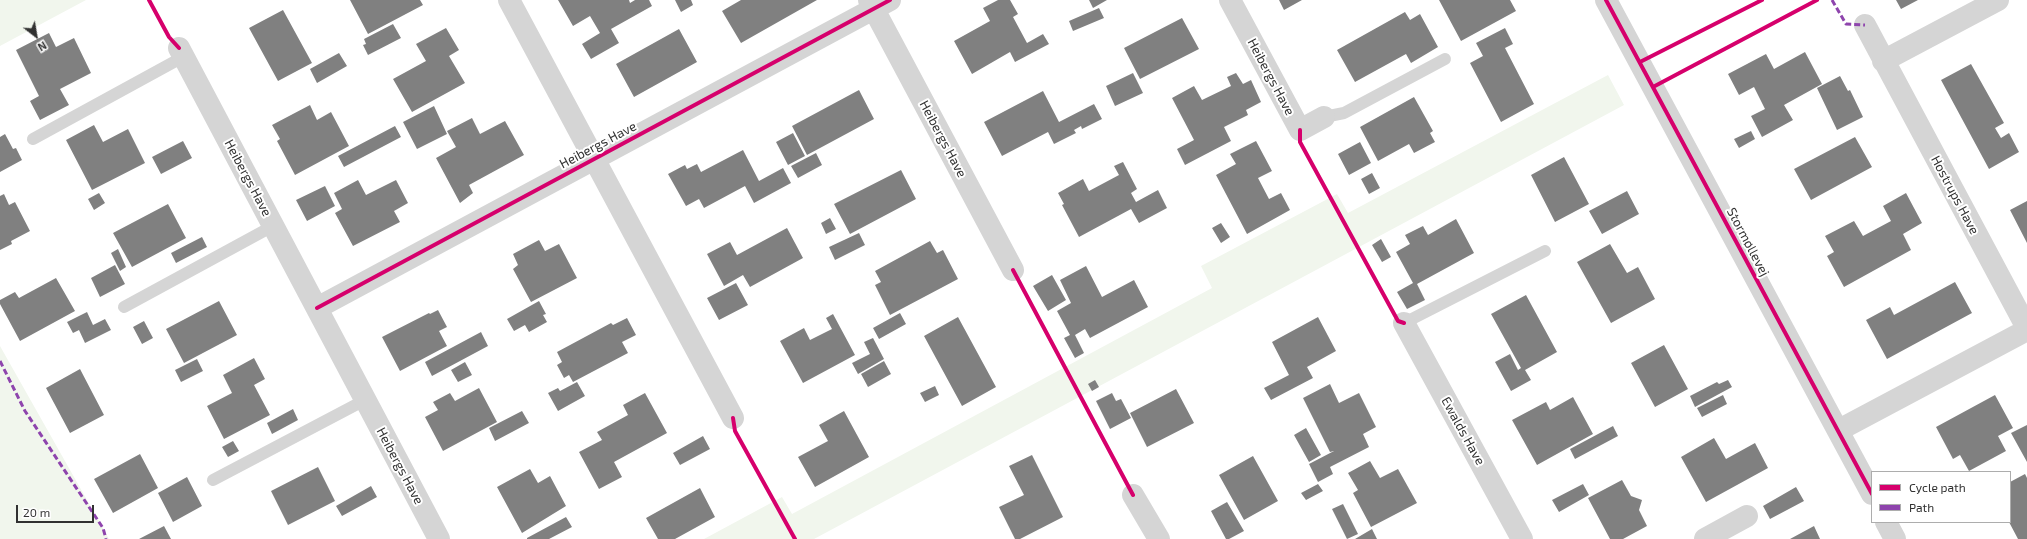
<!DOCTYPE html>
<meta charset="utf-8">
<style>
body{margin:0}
#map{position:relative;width:2027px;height:539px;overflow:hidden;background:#fff;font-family:"Exo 2",sans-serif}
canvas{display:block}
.legend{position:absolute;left:1871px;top:471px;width:140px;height:52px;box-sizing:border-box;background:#fff;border:1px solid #adadad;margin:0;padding:5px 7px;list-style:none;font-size:12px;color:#313131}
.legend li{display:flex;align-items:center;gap:8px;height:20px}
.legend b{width:20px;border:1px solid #adadad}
.north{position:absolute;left:16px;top:16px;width:40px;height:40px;-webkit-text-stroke:3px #fff;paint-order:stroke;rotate:149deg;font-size:11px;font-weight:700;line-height:16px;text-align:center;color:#313131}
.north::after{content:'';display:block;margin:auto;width:14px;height:18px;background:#313131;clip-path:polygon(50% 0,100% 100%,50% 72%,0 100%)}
.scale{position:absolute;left:16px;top:505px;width:78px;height:18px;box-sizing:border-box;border:2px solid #313131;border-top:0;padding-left:5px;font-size:12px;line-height:14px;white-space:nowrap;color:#313131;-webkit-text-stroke:3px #fff;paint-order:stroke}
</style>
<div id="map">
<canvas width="2027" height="539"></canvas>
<ul class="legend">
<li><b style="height:5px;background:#d6006c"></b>Cycle path</li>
<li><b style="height:5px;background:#8e44ad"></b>Path</li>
</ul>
<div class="north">N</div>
<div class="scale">20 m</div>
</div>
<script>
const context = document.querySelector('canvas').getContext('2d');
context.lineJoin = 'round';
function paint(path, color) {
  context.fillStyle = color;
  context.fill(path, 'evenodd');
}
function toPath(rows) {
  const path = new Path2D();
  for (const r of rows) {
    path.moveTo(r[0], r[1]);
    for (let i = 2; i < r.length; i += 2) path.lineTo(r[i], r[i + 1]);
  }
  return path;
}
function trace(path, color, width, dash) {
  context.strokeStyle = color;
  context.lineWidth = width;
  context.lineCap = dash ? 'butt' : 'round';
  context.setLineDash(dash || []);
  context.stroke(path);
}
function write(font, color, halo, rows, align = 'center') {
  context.font = font + ' "Exo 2",sans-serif';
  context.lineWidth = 4;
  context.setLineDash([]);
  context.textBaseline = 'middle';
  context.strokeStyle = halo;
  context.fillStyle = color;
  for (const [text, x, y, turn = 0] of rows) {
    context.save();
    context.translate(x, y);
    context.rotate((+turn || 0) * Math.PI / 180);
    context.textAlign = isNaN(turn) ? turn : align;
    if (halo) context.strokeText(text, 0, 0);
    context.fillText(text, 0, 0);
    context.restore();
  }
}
paint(toPath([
 [0,0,86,0,0,46],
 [1608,75,1624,105,814,539,704,539,782,497,792,514,1212,288,1201,266,1337,194,1348,213],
 [0,346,109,539,0,539]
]), '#f1f6ed');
paint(toPath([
 [350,0,420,0,423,5,368,34],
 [558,0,629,0,630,3,635,0,649,0,652,6,611,29,619,43,591,59,582,44,600,33,590,16,573,26],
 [675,0,691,0,693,5,681,12],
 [741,0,817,0,741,43,722,11],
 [998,0,1010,0,1018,14,1013,17,1027,43,1043,34,1049,44,1015,62,1010,52,972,74,954,41,990,21,983,8],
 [1089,0,1107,0,1093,8],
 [1279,0,1302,0,1284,10],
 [1439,0,1510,0,1516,11,1461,41],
 [1896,0,1918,0,1901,9],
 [1099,8,1104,18,1073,31,1069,21],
 [283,10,312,63,278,81,249,28],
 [1405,12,1410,20,1420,14,1438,47,1411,63,1406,54,1355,82,1337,50],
 [1182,18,1199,49,1140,79,1124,48],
 [393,24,401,38,368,55,363,45,366,44,364,39],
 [446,28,459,50,449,56,465,83,412,112,393,79,426,61,416,44],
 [1505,28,1513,44,1505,48,1534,104,1501,122,1470,63,1483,56,1476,43],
 [679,29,697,62,634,97,616,64],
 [49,33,56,47,74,38,91,73,60,89,69,105,40,120,30,101,39,96,16,50],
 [1805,52,1822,84,1784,105,1793,120,1762,137,1751,116,1765,109,1754,87,1739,95,1728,74,1766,54,1774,69],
 [339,53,347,66,317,83,310,69],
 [1971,64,2004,123,1995,128,2001,138,2009,133,2019,152,1989,169,1941,80],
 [1133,73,1143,93,1115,106,1106,86],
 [1236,73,1243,84,1251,80,1261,102,1246,110,1248,115,1224,127,1231,141,1185,165,1177,149,1194,140,1172,98,1194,86,1202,100,1231,86,1227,77],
 [1840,76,1848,91,1850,90,1863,117,1837,130,1817,88],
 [859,90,874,119,807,155,792,126],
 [1043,91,1059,122,1094,104,1102,119,1082,129,1081,126,1074,130,1076,133,1054,144,1048,132,1002,156,984,122],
 [1414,97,1433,131,1430,133,1435,142,1414,153,1409,144,1378,161,1360,127],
 [310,105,317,120,331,112,349,146,295,175,277,141,280,139,272,125],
 [434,106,447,134,417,149,403,122],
 [472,118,480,134,505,121,524,155,469,185,473,193,460,203,436,158,456,147,447,131],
 [94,125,103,142,128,129,145,163,92,190,66,140],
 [395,126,401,137,344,167,338,156],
 [1751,131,1755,139,1739,148,1734,139],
 [793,133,805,156,788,165,776,142],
 [5,134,13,149,16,148,22,160,0,172,0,137],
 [1855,137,1872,167,1811,200,1794,169],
 [183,141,192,158,161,174,152,157],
 [1256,141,1272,171,1258,178,1269,199,1281,193,1290,210,1247,234,1216,175,1236,164,1230,154],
 [1360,142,1371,163,1349,175,1338,154],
 [743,150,759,181,783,168,791,183,754,203,745,186,704,208,699,199,686,206,668,174,685,165,687,169,697,164,701,172],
 [816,153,822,165,798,178,791,166],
 [1564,157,1589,204,1555,222,1531,175],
 [1123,162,1137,189,1131,193,1136,202,1158,190,1167,208,1139,223,1131,209,1079,237,1062,205,1064,204,1058,193,1083,179,1089,191,1119,175,1114,166],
 [901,170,916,199,850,234,834,204],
 [1372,173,1380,188,1369,194,1361,179],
 [358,180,366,195,396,180,408,203,394,211,400,222,353,246,335,213,342,209,334,193],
 [325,186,335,206,307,221,296,200],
 [1627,191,1639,214,1602,234,1589,211],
 [99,193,105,203,94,210,88,199],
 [1906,193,1922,223,1903,234,1911,250,1844,287,1827,256,1834,252,1825,236,1854,221,1863,236,1891,221,1883,206],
 [4,194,9,205,15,202,30,231,11,241,12,244,0,250,0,196],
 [2027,201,2027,243,2010,210],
 [168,204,186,238,132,267,113,233],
 [830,218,836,229,826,234,821,223],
 [1456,219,1474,253,1417,284,1425,300,1407,309,1397,292,1413,283,1396,252,1410,244,1405,235,1423,226,1428,235],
 [1221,223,1230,237,1221,243,1212,228],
 [787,228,803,258,750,287,743,275,724,286,707,254,730,242,737,255],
 [859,233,865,245,835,260,829,247],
 [202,237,207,247,176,263,171,253],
 [1381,239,1391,257,1382,262,1372,245],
 [539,240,545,251,559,244,577,278,531,302,513,269,518,265,513,254],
 [930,241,937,253,943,250,958,279,890,315,875,285,881,282,875,271],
 [1610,244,1627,273,1638,267,1655,299,1611,323,1577,262],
 [118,249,126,267,120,271,111,253],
 [115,265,125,284,100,297,91,278],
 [1086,266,1102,297,1134,280,1148,307,1090,338,1085,329,1075,335,1084,353,1075,358,1064,338,1070,335,1057,311,1071,303,1060,280],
 [1052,275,1066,300,1048,311,1033,286],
 [56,278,75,311,20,341,0,304,0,300,15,292,19,298],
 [1955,282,1972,313,1887,359,1866,320,1890,307,1894,315],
 [736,283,748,305,719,320,707,298],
 [1526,295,1557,352,1525,370,1531,380,1511,391,1495,362,1510,354,1518,370,1521,368,1491,314],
 [219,301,237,335,184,363,166,329],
 [539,301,546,314,543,315,547,322,529,332,525,325,514,331,507,319],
 [438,310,447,327,439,331,447,346,400,371,382,337,429,313,430,314],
 [87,312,93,325,105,319,111,330,85,343,79,330,73,333,67,322],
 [900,313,906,324,879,339,873,328],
 [833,314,855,355,803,383,780,341,804,328,810,340,832,329,826,318],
 [958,317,996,387,962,406,924,336],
 [1318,317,1336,351,1307,367,1313,378,1271,400,1264,388,1289,375,1272,342],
 [627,318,636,335,622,342,628,353,573,382,569,375,564,378,557,365,562,362,557,352,611,323,613,325],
 [144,321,153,338,142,344,133,327],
 [481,332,488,346,432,376,425,362],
 [873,338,884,359,858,374,852,363,870,354,864,342],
 [1664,345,1688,389,1655,407,1631,363],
 [254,358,265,379,254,385,270,415,224,439,207,406,232,393,223,375],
 [197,359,203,371,181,382,175,370],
 [884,361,891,374,868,387,861,374],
 [465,362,472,375,458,382,451,370],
 [80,369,104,415,70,433,46,388],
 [1095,380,1099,387,1092,391,1088,384],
 [1728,380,1732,387,1695,407,1690,396,1717,382,1719,384],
 [577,382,585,396,558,411,548,393,558,388,560,391],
 [1330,384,1339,403,1359,393,1376,427,1363,434,1369,447,1330,467,1333,474,1318,482,1309,464,1334,451,1330,452,1303,398],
 [935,386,939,395,925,402,920,393],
 [479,388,497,422,443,451,425,417,438,410,433,402,450,393,455,401],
 [1176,389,1194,423,1147,447,1130,413],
 [645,393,667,433,614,462,622,477,599,489,579,452,602,440,597,432,628,415,623,405],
 [1112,393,1116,401,1121,399,1131,418,1110,429,1096,401],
 [1723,395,1727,404,1702,417,1697,408],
 [1995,395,2013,428,1998,436,2006,451,1969,471,1960,455,1953,459,1936,427],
 [1573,397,1593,434,1537,465,1512,420,1546,402,1550,410],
 [293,409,298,420,272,434,267,423],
 [522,411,529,423,495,441,489,428],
 [844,411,869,457,815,487,798,457,828,441,819,425],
 [2027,425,2027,462,2011,433],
 [1613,426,1618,436,1575,459,1570,449],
 [1306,428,1321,455,1309,462,1294,435],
 [703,436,710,449,680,465,673,453],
 [1714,438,1726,459,1755,443,1768,468,1706,502,1681,457],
 [233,441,239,451,228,457,222,447],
 [140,454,158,488,113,513,94,479],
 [1032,455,1063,517,1020,539,1015,539,999,507,1024,495,1009,466],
 [1253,456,1278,501,1244,520,1219,475],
 [1370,461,1380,478,1398,469,1417,503,1371,527,1353,493,1358,490,1348,473],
 [318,467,335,501,288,525,271,491],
 [530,469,538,483,550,476,566,506,522,533,497,487],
 [2025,474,2027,478,2027,539,2018,539,2009,522,2010,482],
 [187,477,202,506,173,522,158,493],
 [1622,480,1631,496,1642,500,1639,510,1647,526,1623,539,1610,539,1588,498],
 [1318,484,1323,491,1306,500,1301,493],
 [1583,484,1589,495,1559,512,1552,500],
 [371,486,377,497,342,516,336,506],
 [1796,487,1804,501,1770,519,1763,506],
 [700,488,715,517,675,539,658,539,646,518],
 [1227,502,1244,531,1229,539,1226,539,1211,511],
 [1343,504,1358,534,1347,539,1332,509],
 [566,517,572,527,549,539,527,539,527,538],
 [164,526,171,539,139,539],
 [1814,526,1820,539,1790,539],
 [1372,529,1377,539,1355,539]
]), '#808080');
trace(toPath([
 [1324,117,1344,113,1445,59],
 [33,139,183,57],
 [124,307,273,226],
 [1404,323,1545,251],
 [213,480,365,400]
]), '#d5d5d5', 12);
trace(toPath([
 [509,0,733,418],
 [869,0,1013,270],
 [1230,0,1300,130,1324,117],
 [1606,0,1872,494],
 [1865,25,2027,328],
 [179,48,439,539],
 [1883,61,1998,0],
 [317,308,890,0],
 [1404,323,1522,539],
 [1839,430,2027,330],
 [1133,495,1159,539],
 [1886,522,1895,539],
 [1705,539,1747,516]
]), '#d5d5d5', 22);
trace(toPath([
 [1832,0,1846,24,1865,25],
 [0,361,25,411,103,528,106,539]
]), '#8e44ad', 3, [6, 3]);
trace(toPath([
 [149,0,169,37,179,48],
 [1606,0,1872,494],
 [1640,62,1762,0],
 [1653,87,1817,0],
 [1300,130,1300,142,1398,321,1404,323],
 [1013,270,1133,495],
 [317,308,890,0],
 [733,418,735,431,795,539]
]), '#d6006c', 4);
write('13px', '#313131', '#fff', [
 ["Heibergs Have",1271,77,62],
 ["Heibergs Have",943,139,62],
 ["Heibergs Have",598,145,-28],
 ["Heibergs Have",248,178,62],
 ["Hostrups Have",1955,195,62],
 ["Stormøllevej",1748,242,62],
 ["Ewalds Have",1463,431,61],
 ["Heibergs Have",400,466,62]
]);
</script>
